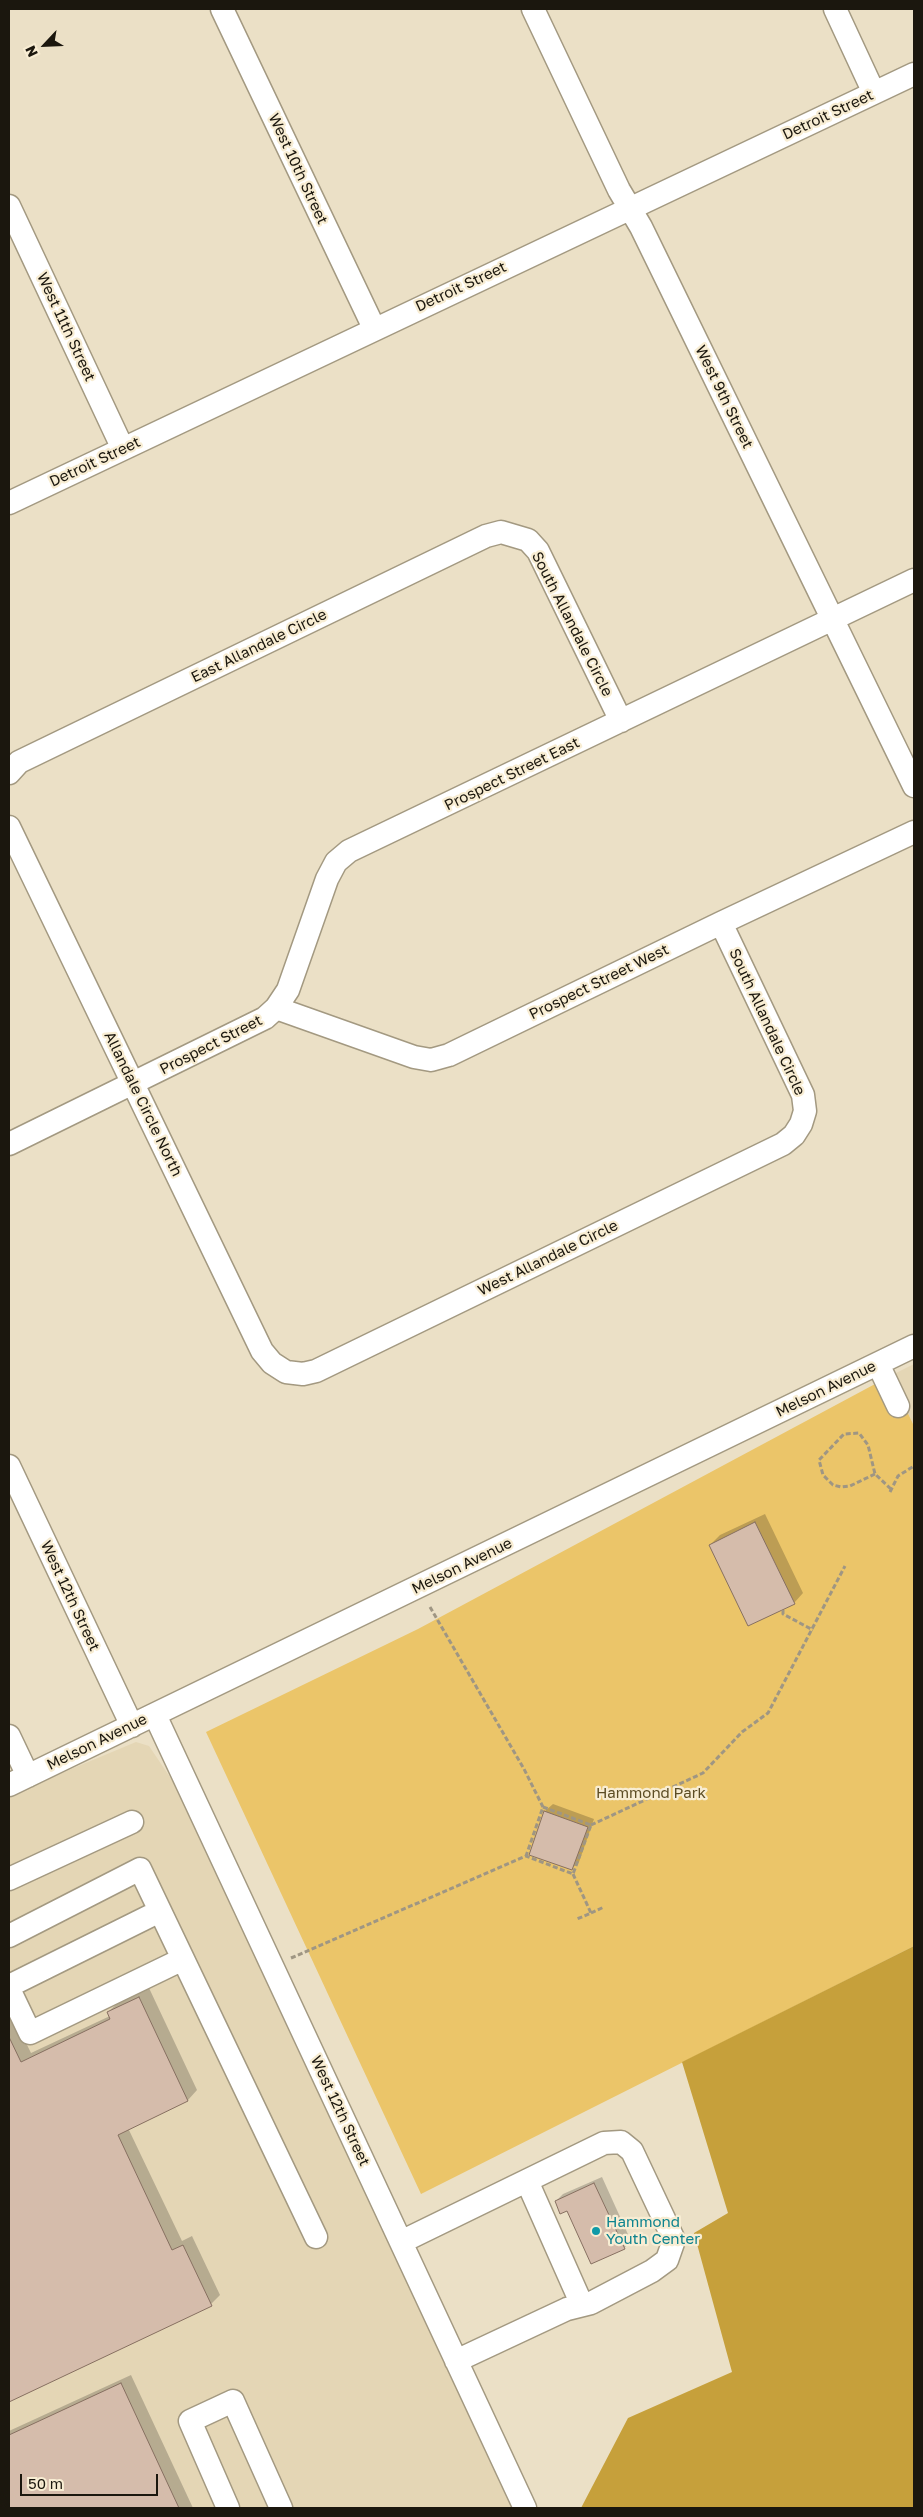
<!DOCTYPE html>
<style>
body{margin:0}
#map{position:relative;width:923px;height:2517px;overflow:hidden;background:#ebe0c6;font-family:"Golos Text",sans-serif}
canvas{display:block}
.frame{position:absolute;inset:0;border:10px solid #1b170e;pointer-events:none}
.north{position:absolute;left:20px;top:20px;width:50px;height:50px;-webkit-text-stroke:4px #f8edd3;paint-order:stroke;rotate:245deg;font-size:14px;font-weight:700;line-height:20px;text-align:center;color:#1b170e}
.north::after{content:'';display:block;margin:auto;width:18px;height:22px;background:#1b170e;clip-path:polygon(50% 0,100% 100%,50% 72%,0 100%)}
.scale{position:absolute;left:20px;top:2474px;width:138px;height:22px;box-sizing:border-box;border:2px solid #1b170e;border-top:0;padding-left:6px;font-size:15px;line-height:18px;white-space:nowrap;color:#1b170e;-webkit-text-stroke:4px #f8edd3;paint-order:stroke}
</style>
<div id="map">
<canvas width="923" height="2517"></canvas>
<div class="frame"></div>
<div class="north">N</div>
<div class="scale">50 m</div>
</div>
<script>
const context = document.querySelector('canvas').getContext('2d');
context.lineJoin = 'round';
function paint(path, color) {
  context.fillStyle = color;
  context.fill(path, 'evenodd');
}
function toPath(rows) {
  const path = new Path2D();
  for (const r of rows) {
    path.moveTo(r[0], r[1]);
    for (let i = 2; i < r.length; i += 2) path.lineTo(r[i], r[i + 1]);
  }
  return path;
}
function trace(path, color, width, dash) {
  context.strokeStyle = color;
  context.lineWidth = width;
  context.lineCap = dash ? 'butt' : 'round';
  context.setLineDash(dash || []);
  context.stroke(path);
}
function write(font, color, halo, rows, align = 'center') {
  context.font = font + ' "Golos Text",sans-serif';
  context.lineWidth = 4.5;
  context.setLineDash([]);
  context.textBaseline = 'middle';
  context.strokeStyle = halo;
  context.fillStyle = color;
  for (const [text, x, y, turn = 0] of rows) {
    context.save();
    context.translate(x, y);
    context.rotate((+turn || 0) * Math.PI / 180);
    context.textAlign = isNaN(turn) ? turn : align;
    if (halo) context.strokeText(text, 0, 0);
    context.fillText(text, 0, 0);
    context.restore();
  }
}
paint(toPath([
 [914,1364,914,1426,890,1376],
 [136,1742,149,1746,178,1789,514,2508,9,2508,9,1795]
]), '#e4d6b5');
paint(toPath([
 [890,1376,914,1426,914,1946,421,2194,206,1732,418,1629]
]), '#ebc569');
paint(toPath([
 [914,1946,914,2508,581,2508,628,2418,732,2372,694,2233,728,2213,682,2062]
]), '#c6a03b');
paint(toPath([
 [765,1514,803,1593,794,1603,710,1545,720,1535],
 [553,1804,594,1819,579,1862,571,1869,531,1854,545,1811],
 [149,1988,197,2090,188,2100,128,2128,182,2241,192,2236,220,2295,211,2304,9,2401,9,2008,31,2053,110,2016,108,2012,118,2003],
 [602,2177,631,2241,624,2248,556,2201,563,2194],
 [131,2375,193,2508,9,2508,9,2431]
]), '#0003');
const building = toPath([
 [755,1522,795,1604,748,1626,709,1545,755,1522],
 [544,1811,588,1827,572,1870,529,1855,544,1811],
 [139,1997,188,2101,118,2135,172,2250,183,2245,212,2306,9,2402,9,2037,21,2062,110,2019,107,2012,139,1997],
 [594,2183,625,2249,591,2264,567,2211,560,2214,555,2201,594,2183],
 [121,2383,179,2508,9,2508,9,2435,121,2383]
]);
paint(building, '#d5bcab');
trace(building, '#877061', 1);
const minor = toPath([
 [222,9,374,328],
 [533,9,619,190,641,227,914,786],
 [835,9,874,93],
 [9,206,123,449],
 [9,503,914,74],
 [9,773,19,762,486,536,501,532,528,540,538,551,621,721],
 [9,827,262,1351,272,1363,286,1372,303,1374,316,1371,783,1144,794,1135,801,1124,805,1111,803,1095,721,923],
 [276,1008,414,1057,431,1060,449,1055,721,923,914,832],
 [9,1144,265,1018,276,1008,288,990,327,879,336,862,349,851,914,580],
 [878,1364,898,1406],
 [9,1466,132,1726],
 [155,1715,525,2508],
 [9,1736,28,1776],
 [9,1785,914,1346],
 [9,1879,132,1822],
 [9,1936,140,1869,316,2237],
 [9,1986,160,1911],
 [9,1989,30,2033,183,1959],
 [527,2181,582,2305],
 [401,2242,604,2143,621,2142,632,2151,674,2240,667,2260,652,2271,591,2303,567,2309,456,2361],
 [228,2508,190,2421,233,2401,281,2508]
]);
trace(minor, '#a39981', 25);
trace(toPath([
 [875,1474,850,1486,841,1487,833,1485,823,1475,819,1460,844,1434,859,1433,868,1445,875,1474,892,1490],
 [890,1492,898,1476,914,1466],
 [430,1607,524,1769,543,1807],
 [783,1610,783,1614,813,1630],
 [591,1825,703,1773,742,1732,768,1713,845,1566],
 [573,1874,591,1913,577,1919],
 [591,1913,604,1907],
 [291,1958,526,1856,573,1874,591,1825,543,1807,526,1856]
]), '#9f9683', 3, [5, 2.5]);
trace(minor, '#fff', 22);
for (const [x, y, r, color] of [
 [596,2231,5,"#0f9aa8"]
]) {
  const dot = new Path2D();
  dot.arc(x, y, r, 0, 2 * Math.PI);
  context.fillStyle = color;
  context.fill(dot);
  trace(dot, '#f8edd3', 2);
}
write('15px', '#1b170e', '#f8edd3', [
 ["Detroit Street",828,115,-25],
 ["West 10th Street",298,169,65],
 ["Detroit Street",461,287,-25],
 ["West 11th Street",66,327,65],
 ["West 9th Street",724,397,64],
 ["Detroit Street",95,462,-25],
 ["South Allandale Circle",572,624,63],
 ["East Allandale Circle",259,646,-26],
 ["Prospect Street East",512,774,-26],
 ["Prospect Street West",599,982,-26],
 ["South Allandale Circle",767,1022,65],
 ["Prospect Street",211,1045,-27],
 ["Allandale Circle North",143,1104,64],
 ["West Allandale Circle",548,1258,-26],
 ["Melson Avenue",826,1389,-26],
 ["Melson Avenue",462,1566,-26],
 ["West 12th Street",70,1596,65],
 ["Melson Avenue",97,1742,-26],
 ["West 12th Street",340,2111,65]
]);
write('15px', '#5c4c23', '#f8edd3', [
 ["Hammond Park",651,1793]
]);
write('15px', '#0d838f', '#f8edd3', [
 ["Hammond",606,2222],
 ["Youth Center",606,2239]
], 'left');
</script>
